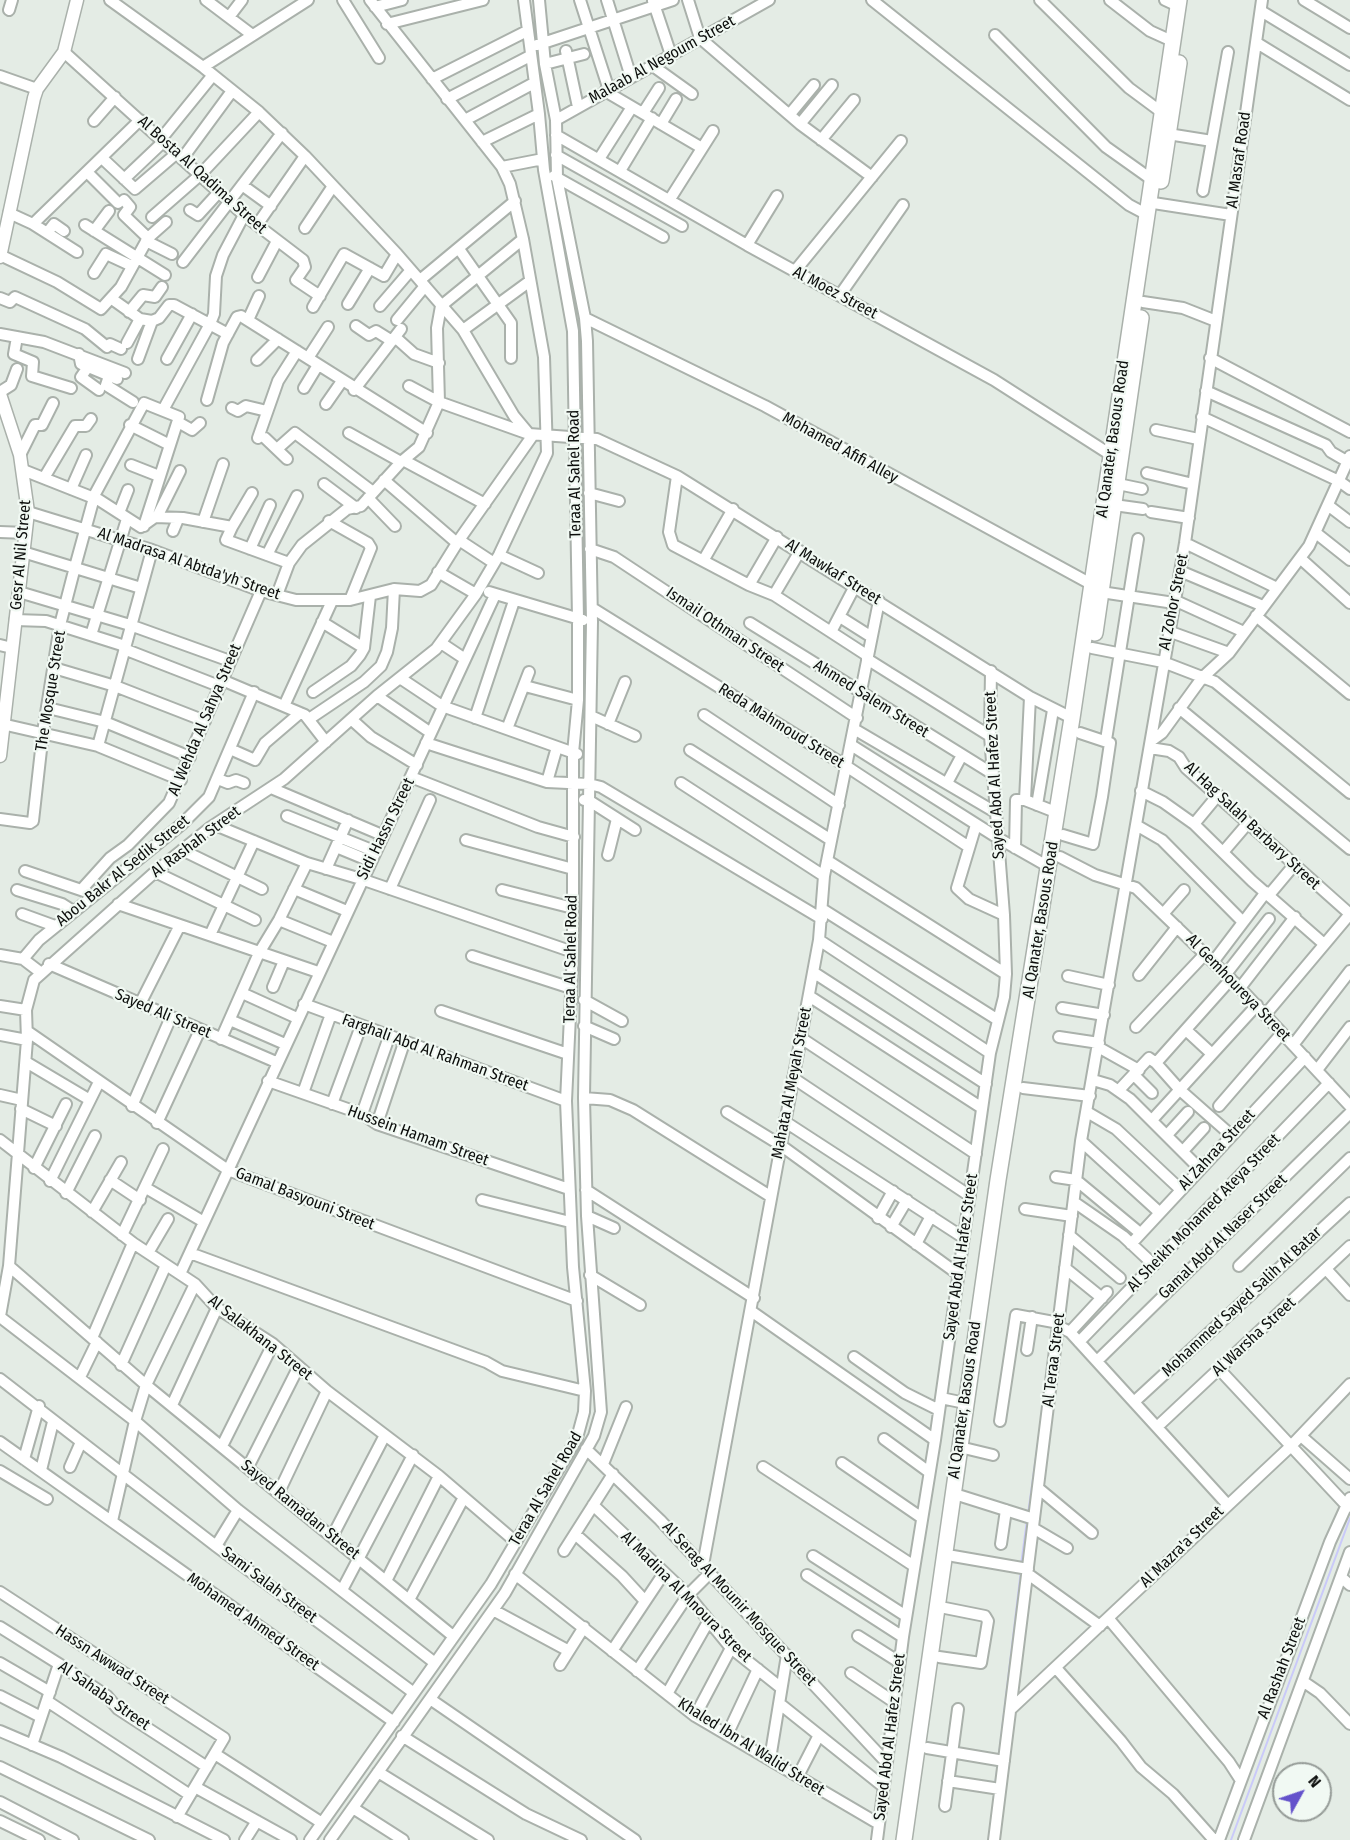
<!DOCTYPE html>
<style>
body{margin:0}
#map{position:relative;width:1350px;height:1840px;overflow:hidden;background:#e4ece5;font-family:"Fira Sans Condensed",sans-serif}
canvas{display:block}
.north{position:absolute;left:1272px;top:1762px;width:60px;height:60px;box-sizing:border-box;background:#f1f9f3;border:2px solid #959b97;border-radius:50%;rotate:50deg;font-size:16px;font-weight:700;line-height:24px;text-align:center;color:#0c0e0c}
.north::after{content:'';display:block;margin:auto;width:21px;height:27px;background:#6452cb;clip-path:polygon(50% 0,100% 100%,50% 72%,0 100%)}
</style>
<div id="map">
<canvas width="1350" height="1840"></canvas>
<div class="north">N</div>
</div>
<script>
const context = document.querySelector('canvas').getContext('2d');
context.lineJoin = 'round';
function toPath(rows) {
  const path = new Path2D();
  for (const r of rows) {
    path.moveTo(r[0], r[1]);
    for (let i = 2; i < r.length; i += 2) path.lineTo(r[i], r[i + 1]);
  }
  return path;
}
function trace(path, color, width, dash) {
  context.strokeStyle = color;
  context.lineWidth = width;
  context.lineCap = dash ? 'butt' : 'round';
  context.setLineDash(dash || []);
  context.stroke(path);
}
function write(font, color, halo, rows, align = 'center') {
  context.font = font + ' "Fira Sans Condensed",sans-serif';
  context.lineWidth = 4.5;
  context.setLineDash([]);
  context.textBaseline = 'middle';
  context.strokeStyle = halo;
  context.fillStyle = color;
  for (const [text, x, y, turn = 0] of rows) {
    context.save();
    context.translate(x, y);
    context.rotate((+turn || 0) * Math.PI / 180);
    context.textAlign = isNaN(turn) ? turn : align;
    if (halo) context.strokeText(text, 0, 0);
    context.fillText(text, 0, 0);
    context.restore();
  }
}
trace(toPath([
 [1028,1514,1040,1428],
 [1021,1565,1027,1520],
 [999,1755,1021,1570],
 [995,1785,998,1764],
 [993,1809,995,1791],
 [1231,1840,1350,1518]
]), '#cacaf9', 2);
const minor = toPath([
 [110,0,203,67,259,112,305,156,397,254,463,330,514,416,529,434,597,439,677,476,1030,697,1072,718],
 [206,0,251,34],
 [343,0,379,58],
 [580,0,609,90],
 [607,0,631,77],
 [688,0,700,38,800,124,872,177],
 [872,0,1129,205,1146,214],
 [1040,0,1129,88,1160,111],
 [1110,0,1150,31,1172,41],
 [1165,0,1178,6],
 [1304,0,1350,28],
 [653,1,671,55],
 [375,7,402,0],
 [9,10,12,0],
 [1261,11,1350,65],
 [229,17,242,0],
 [387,24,483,0],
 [995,35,1106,147,1151,179],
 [1257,43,1350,100],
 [537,45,673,0],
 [566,51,578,107],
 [64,52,244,215,303,260,305,267,296,280,320,296],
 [545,64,584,54],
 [653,66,692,94],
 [203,67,308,0],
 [0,76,37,89],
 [432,79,527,31],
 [605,91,702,148],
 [447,99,530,56],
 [643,113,659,88],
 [790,114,814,85],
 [465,120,534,83],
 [556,120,769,0],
 [94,121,115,97],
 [661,124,676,99],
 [800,124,832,85],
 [1168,134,1212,141],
 [556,135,747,245,994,380,1111,455],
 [161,139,213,75],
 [821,140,854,100],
 [482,142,539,114],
 [556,155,682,226],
 [102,158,135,189,177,153],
 [182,159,232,91],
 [599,159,632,107],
 [502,167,543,159],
 [620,171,652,118],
 [87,172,118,203],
 [554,176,663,237],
 [124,179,164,141],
 [242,185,271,206],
 [1203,191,1228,52],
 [670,199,713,131],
 [124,200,130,207,124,215,148,238],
 [1147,202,1231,215],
 [190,210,198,215,219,192],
 [9,213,33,224,140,120],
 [152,217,200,175,259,112],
 [33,224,77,252],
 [85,225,165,275],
 [257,225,305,156],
 [305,228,333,186],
 [94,231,109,211],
 [47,233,54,224,64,231],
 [146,241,172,254],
 [747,245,777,196],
 [459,249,511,323,511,358],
 [0,255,57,282,101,309,121,287,148,238,166,222],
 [183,262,282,133],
 [795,271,901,141],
 [94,273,106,254,132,266],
 [258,277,277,241],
 [420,280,515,201],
 [840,295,903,205],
 [0,298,10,302,15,297,85,329,107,347,110,344,121,349],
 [112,299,140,319,152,321],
 [1143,302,1183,308,1216,321],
 [348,304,370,268],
 [380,306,411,270],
 [313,307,344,254,384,276,397,254],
 [129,312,143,295,155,297,162,287],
 [585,318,765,406,1091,584],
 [248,320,259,296],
 [397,320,425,286],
 [152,321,159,318,169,305,174,305,228,334],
 [356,326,369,335,376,331,392,341],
 [463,330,530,281],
 [0,334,44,342,125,373],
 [17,337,14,354,33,362,32,376,71,388],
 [395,337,414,354,439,363],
 [127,343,140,319],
 [79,354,81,364,117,379],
 [308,358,328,327],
 [1210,358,1350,432],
 [138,359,152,321],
 [167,359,192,314],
 [257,360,278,339],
 [88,367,81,377,99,390],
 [109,376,106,385,133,402],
 [409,386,439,402,526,433],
 [304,388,318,365],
 [354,390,401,329],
 [1206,391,1326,445,1331,452,1350,463],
 [0,392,11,385,17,369],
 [207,400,223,343,237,317,241,316,427,433],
 [326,404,342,381],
 [232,408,238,411,246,406,267,411],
 [163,410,210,324,214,314,216,276,223,255,244,215],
 [1202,417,1339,481,1350,489],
 [178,422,192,430,200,423],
 [130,425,170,445],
 [1156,430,1198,439],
 [349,433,401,462],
 [258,438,278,381,297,351],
 [265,438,287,459],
 [277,449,295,433,373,492],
 [20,455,35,425,42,425,53,403],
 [403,460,485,504],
 [131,465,159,476],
 [23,470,99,500,141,527,155,517,183,518,232,527,252,493],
 [1147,473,1193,484],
 [677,476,669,532,673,545,749,585,774,595,868,656],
 [44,478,75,426,86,426,91,419],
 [384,480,457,543],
 [324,484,356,508],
 [1118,484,1142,489],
 [71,489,86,455],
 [589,493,619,501],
 [368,498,395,526],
 [1114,505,1143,509],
 [1329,506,1350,522],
 [28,512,152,550,261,591,296,600,350,600,394,589,420,591,431,585,459,540,533,435],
 [1151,512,1189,518],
 [119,513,128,490],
 [157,517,180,471],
 [329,521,368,543,371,548,350,600],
 [203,522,223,464],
 [232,527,226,540,289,563],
 [173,531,178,519],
 [0,532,26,533],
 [1316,533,1350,560],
 [459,540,494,563],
 [1185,543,1277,588],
 [250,549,270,505],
 [590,549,614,557,857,718],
 [23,552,141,588],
 [267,555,297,496],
 [499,555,538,573],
 [1300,558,1350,603],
 [703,561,733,509],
 [1180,571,1263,606],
 [438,572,476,594],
 [749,585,777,537],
 [19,592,130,625,230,661],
 [489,592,583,620],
 [1101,592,1174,603],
 [277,595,289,563,302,545,347,509,361,506,401,462,419,447,439,402,437,328,441,306,523,239],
 [774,595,800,551],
 [1174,600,1244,632],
 [592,608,846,766,969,847],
 [1256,616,1350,694],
 [840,617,870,636],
 [15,620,46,621,125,646],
 [322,622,364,648],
 [750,623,993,774],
 [1168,631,1229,653],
 [831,632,855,586],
 [91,635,127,519],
 [441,643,465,659],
 [0,645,12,648],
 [1092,648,1163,662,1215,682,1350,793],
 [124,649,219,686],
 [867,659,990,736],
 [54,668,115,686,205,721],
 [400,678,442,706,577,754],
 [222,680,305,715,326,742],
 [525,686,578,700],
 [313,692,351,666,360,655,364,648,370,596],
 [377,696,431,733],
 [284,706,332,601],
 [48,708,105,722,190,757],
 [1179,708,1350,849],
 [704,715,839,805],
 [591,716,635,736],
 [475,718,514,601],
 [309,719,364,682,381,666,387,652,392,628,394,589],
 [351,719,371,737,417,765],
 [2,724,98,746,181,780],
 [608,724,625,682],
 [507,729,529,672],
 [854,729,995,812],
 [1106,740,1138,539],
 [1151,741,1162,733,1202,678,1229,653,1309,546,1350,456],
 [426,743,547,782,589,784,601,787,822,919],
 [851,745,998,838,1049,867],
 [98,746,152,550],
 [1150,748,1169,751,1179,757,1186,768,1350,914],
 [230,749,255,760,265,743,300,713],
 [690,750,831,840],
 [411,777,538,827,574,837],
 [218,779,228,783,236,780,244,783],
 [547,782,557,747],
 [681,783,824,876],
 [947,783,962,755],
 [271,788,382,835],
 [1141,791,1163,802,1194,824,1252,881,1324,944],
 [584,800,588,800,635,830],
 [1025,800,1030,697],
 [1037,805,1053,710],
 [287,816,374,851],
 [0,819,30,823,33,821,43,732,60,625,75,567,95,494,144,403,179,417,144,526],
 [1194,824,1218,795],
 [215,825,307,863,361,879,573,952],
 [976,825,957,888,969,899,1004,915],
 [1136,825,1162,840,1243,922],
 [1063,835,1093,844,1102,797,1110,743,1080,733],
 [466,840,573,869],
 [336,847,370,861],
 [1015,848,1016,800,1025,800,1058,813],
 [182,850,262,889],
 [1224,851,1248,823],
 [608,855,617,819],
 [1060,857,1095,875,1136,888,1240,988,1350,1106],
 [828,861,1006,974],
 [326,869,348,820],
 [25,871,87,892],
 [155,872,255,920],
 [82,889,110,858,128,845,169,803,261,591],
 [294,889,347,911],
 [390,889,430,800],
 [17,890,62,904,73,911],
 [502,890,573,908],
 [1269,895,1295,864],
 [118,904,318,972],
 [822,909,998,1020],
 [22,914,55,926],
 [1163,914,1184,890],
 [279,920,333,942],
 [210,935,254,841],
 [819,940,990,1053],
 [0,955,23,959,40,972],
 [472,956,571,988],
 [23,959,39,940,182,824,209,797,254,692],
 [1213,962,1266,892],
 [49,964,276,1062],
 [813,972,986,1084],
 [1226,974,1269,919],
 [1139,975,1177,927],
 [1068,976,1109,985],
 [273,987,284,961],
 [1240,988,1295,917],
 [242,993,297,1018],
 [809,996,982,1108],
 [584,1000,622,1021],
 [140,1004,180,925],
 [304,1004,566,1101],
 [0,1006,26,1010],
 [1062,1008,1104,1015],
 [441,1011,568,1054],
 [1265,1015,1350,914],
 [230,1020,285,1044],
 [584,1026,614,1039],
 [1136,1027,1205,954],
 [1186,1030,1212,1054],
 [27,1031,228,1170,577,1301],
 [0,1035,27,1040],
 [1059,1037,1099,1043],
 [801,1038,976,1154],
 [221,1039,259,953,279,920,307,863],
 [1293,1045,1350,971],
 [1098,1047,1139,1070],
 [26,1062,90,1100],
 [1156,1063,1180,1090,1231,1135],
 [1317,1070,1350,1027],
 [1134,1075,1152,1093],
 [793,1078,970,1196],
 [1093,1080,1110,1085,1130,1099,1200,1169],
 [268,1081,362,1114,377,1124,569,1189],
 [1023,1088,1090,1096],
 [1119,1090,1149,1058,1156,1063,1231,979],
 [303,1093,331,1014],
 [0,1095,22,1100],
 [584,1098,610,1100,633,1110,770,1196],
 [332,1104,361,1026],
 [132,1106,171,1017],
 [1219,1106,1282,1033],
 [21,1109,56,1126],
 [727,1112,779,1144,958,1274],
 [1087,1112,1116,1129,1180,1189],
 [362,1114,389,1037],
 [1152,1120,1257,1005],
 [784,1121,964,1238],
 [157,1123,200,1030],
 [377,1124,404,1043],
 [1167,1135,1188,1112],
 [0,1140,133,1243,195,1284,217,1308,273,1344,327,1391,439,1476,516,1542],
 [1081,1141,1159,1212],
 [1183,1151,1204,1128],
 [34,1168,66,1104],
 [1056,1177,1076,1180,1140,1233],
 [110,1180,140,1200],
 [50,1181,99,1082],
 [146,1188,204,1222],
 [586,1190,754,1298],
 [66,1193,95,1136],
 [482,1200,570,1222],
 [1074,1202,1123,1236,1154,1265],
 [1025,1209,1072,1216],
 [92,1212,121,1162],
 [587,1216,614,1228],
 [878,1218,893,1191],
 [891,1227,907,1200],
 [122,1235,163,1149],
 [1069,1235,1120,1278],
 [916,1244,931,1216],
 [1131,1244,1305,1057],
 [148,1253,168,1219],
 [190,1253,486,1362,502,1371,585,1391],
 [9,1266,146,1385,453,1636],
 [1239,1266,1350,1158],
 [1065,1268,1102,1298],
 [1326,1269,1350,1295],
 [180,1274,495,595],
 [590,1275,640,1305],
 [751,1311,935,1440],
 [0,1316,9,1266,27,1040,26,1010,34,980,155,872,211,827,284,779,377,696,436,649,476,594,499,555,547,453,544,357,523,239,510,184,502,167,370,0],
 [0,1317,135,1421,238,1510,435,1663],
 [1058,1326,1070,1332,1227,1504],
 [1070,1332,1107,1292],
 [92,1338,133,1243],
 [1079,1342,1329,1083],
 [1027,1350,1032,1317],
 [854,1357,905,1393,939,1410],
 [1097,1361,1350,1113],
 [121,1365,166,1265],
 [1219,1369,1348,1507],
 [80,1377,97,1342],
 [0,1379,216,1546,414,1693],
 [941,1398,965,1403],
 [1134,1402,1350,1203],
 [172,1405,217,1308],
 [1000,1421,1016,1315,1059,1323],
 [1157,1427,1350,1246],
 [1301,1436,1350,1479],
 [884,1439,929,1472],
 [0,1442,394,1722],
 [222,1446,273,1344],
 [586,1449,660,1520,887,1763],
 [968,1449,993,1455],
 [24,1459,39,1406],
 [842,1463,922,1518],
 [603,1464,626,1407],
 [70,1467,81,1442],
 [248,1467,298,1368],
 [763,1467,914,1566],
 [41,1470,53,1422],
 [0,1471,47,1499],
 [1038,1488,1092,1533],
 [279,1492,327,1391],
 [961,1496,1034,1519],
 [593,1505,688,1595,731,1648,780,1687],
 [112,1521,135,1421,146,1385,195,1284],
 [1033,1528,1067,1548],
 [575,1534,622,1576,645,1601],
 [332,1537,385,1435],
 [1001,1544,1006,1510],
 [216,1546,238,1510],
 [564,1551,613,1474],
 [813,1556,906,1616],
 [953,1556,1028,1569],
 [703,1565,819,940,824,876,879,601],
 [515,1574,695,1716,879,1824],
 [1028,1574,1100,1626],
 [807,1575,903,1637],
 [1341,1577,1350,1585],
 [386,1581,439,1476],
 [342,1590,413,1455],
 [0,1592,224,1738,177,1817],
 [409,1600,463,1499],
 [493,1610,569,1651],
 [1108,1618,1229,1762,1240,1779],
 [0,1627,59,1664,107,1696,118,1709,207,1767],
 [858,1636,899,1662],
 [612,1651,664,1573],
 [939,1657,981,1663,988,1621,985,1616,945,1608],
 [0,1663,50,1692],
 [560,1665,584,1627],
 [1056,1668,1121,1741,1141,1767,1173,1794,1214,1840],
 [637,1671,688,1595,709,1574],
 [851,1673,894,1702],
 [1304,1682,1320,1693,1350,1724],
 [667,1694,708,1622],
 [0,1696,41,1717],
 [430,1699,635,1840],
 [47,1701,190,1795],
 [780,1704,884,1787],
 [1012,1708,1290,1447,1350,1384],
 [695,1716,731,1648],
 [0,1731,61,1757,224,1840],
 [727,1735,758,1669],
 [402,1736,526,1814,581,1840],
 [32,1745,59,1664],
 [927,1748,1004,1761],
 [215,1754,322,1823],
 [770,1759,787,1655],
 [0,1767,149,1840],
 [378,1772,488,1840],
 [798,1776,819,1735],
 [948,1781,1000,1789],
 [195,1787,291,1840],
 [0,1802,73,1840],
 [945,1806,958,1709],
 [353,1808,403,1840],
 [0,1821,39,1840],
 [245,1840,257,1821],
 [310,1840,491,1584,577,1438,584,1412,585,1391,573,1267,566,1101,573,952,573,753,578,700,578,618,573,331,544,170,539,114,524,0],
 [330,1840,505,1593,594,1436,601,1412,587,1216,584,1098,592,622,587,341,585,318,557,178,556,120,545,64,539,0],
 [877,1840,903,1637,935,1440,990,1053,1004,997,1006,974,1004,915,990,736,991,671],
 [994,1840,1081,1141,1185,543,1262,0],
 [1219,1840,1330,1542,1350,1498],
 [1244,1840,1350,1552]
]);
const tertiary = toPath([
 [0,257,34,98,37,89,64,52,77,0],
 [0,394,20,455,28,512,0,756]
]);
const secondary = toPath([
 [1161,181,1179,63],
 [1095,633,1141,318],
 [904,1840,998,1180,1072,718,1179,0]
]);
trace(minor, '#aab1ab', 14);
trace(tertiary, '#aab1ab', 15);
trace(secondary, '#aab1ab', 18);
trace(minor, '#fff', 10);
trace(tertiary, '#fff', 12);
trace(secondary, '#fff', 15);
write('16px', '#0c0e0c', '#f1f9f3', [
 ["Malaab Al Negoum Street",662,60,-29],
 ["Al Masraf Road",1239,160,-82],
 ["Al Bosta Al Qadima Street",202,175,42],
 ["Al Moez Street",835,293,28],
 ["Al Qanater, Basous Road",1113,439,-82],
 ["Mohamed Afifi Alley",840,448,29],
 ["Teraa Al Sahel Road",575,474,-91],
 ["Gesr Al Nil Street",21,555,-85],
 ["Al Madrasa Al Abtda'yh Street",189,564,19],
 ["Al Mawkaf Street",833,572,32],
 ["Al Zohor Street",1174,602,-79],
 ["Ismail Othman Street",725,630,34],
 ["The Mosque Street",51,691,-81],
 ["Ahmed Salem Street",871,699,32],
 ["Al Wehda Al Sahya Street",205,720,-67],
 ["Reda Mahmoud Street",781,726,32],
 ["Sayed Abd Al Hafez Street",995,775,-93],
 ["Al Hag Salah Barbary Street",1252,826,43],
 ["Sidi Hassn Street",386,829,-64],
 ["Al Rashah Street",196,842,-37],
 ["Abou Bakr Al Sedik Street",123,871,-39],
 ["Al Qanater, Basous Road",1041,920,-81],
 ["Teraa Al Sahel Road",571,959,-89],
 ["Al Gemhoureya Street",1238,988,46],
 ["Sayed Ali Street",163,1014,23],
 ["Farghali Abd Al Rahman Street",435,1053,20],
 ["Mahata Al Meyah Street",792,1083,-79],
 ["Hussein Hamam Street",418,1136,20],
 ["Al Zahraa Street",1217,1150,-47],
 ["Gamal Basyouni Street",305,1199,21],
 ["Al Sheikh Mohamed Ateya Street",1204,1213,-46],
 ["Gamal Abd Al Naser Street",1223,1237,-44],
 ["Sayed Abd Al Hafez Street",961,1257,-82],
 ["Mohammed Sayed Salih Al Batar",1242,1302,-43],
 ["Al Warsha Street",1254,1337,-43],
 ["Al Salakhana Street",260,1338,38],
 ["Al Teraa Street",1054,1360,-83],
 ["Al Qanater, Basous Road",965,1400,-82],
 ["Teraa Al Sahel Road",546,1489,-60],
 ["Sayed Ramadan Street",300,1510,39],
 ["Al Mazra'a Street",1182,1547,-44],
 ["Sami Salah Street",269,1585,37],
 ["Al Madina Al Mnoura Street",686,1597,45],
 ["Al Serag Al Mounir Mosque Street",739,1604,47],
 ["Mohamed Ahmed Street",253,1622,35],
 ["Hassn Awwad Street",112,1665,33],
 ["Al Rashah Street",1282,1668,-69],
 ["Al Sahaba Street",104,1696,35],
 ["Sayed Abd Al Hafez Street",890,1737,-83],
 ["Khaled Ibn Al Walid Street",751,1747,32]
]);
</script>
